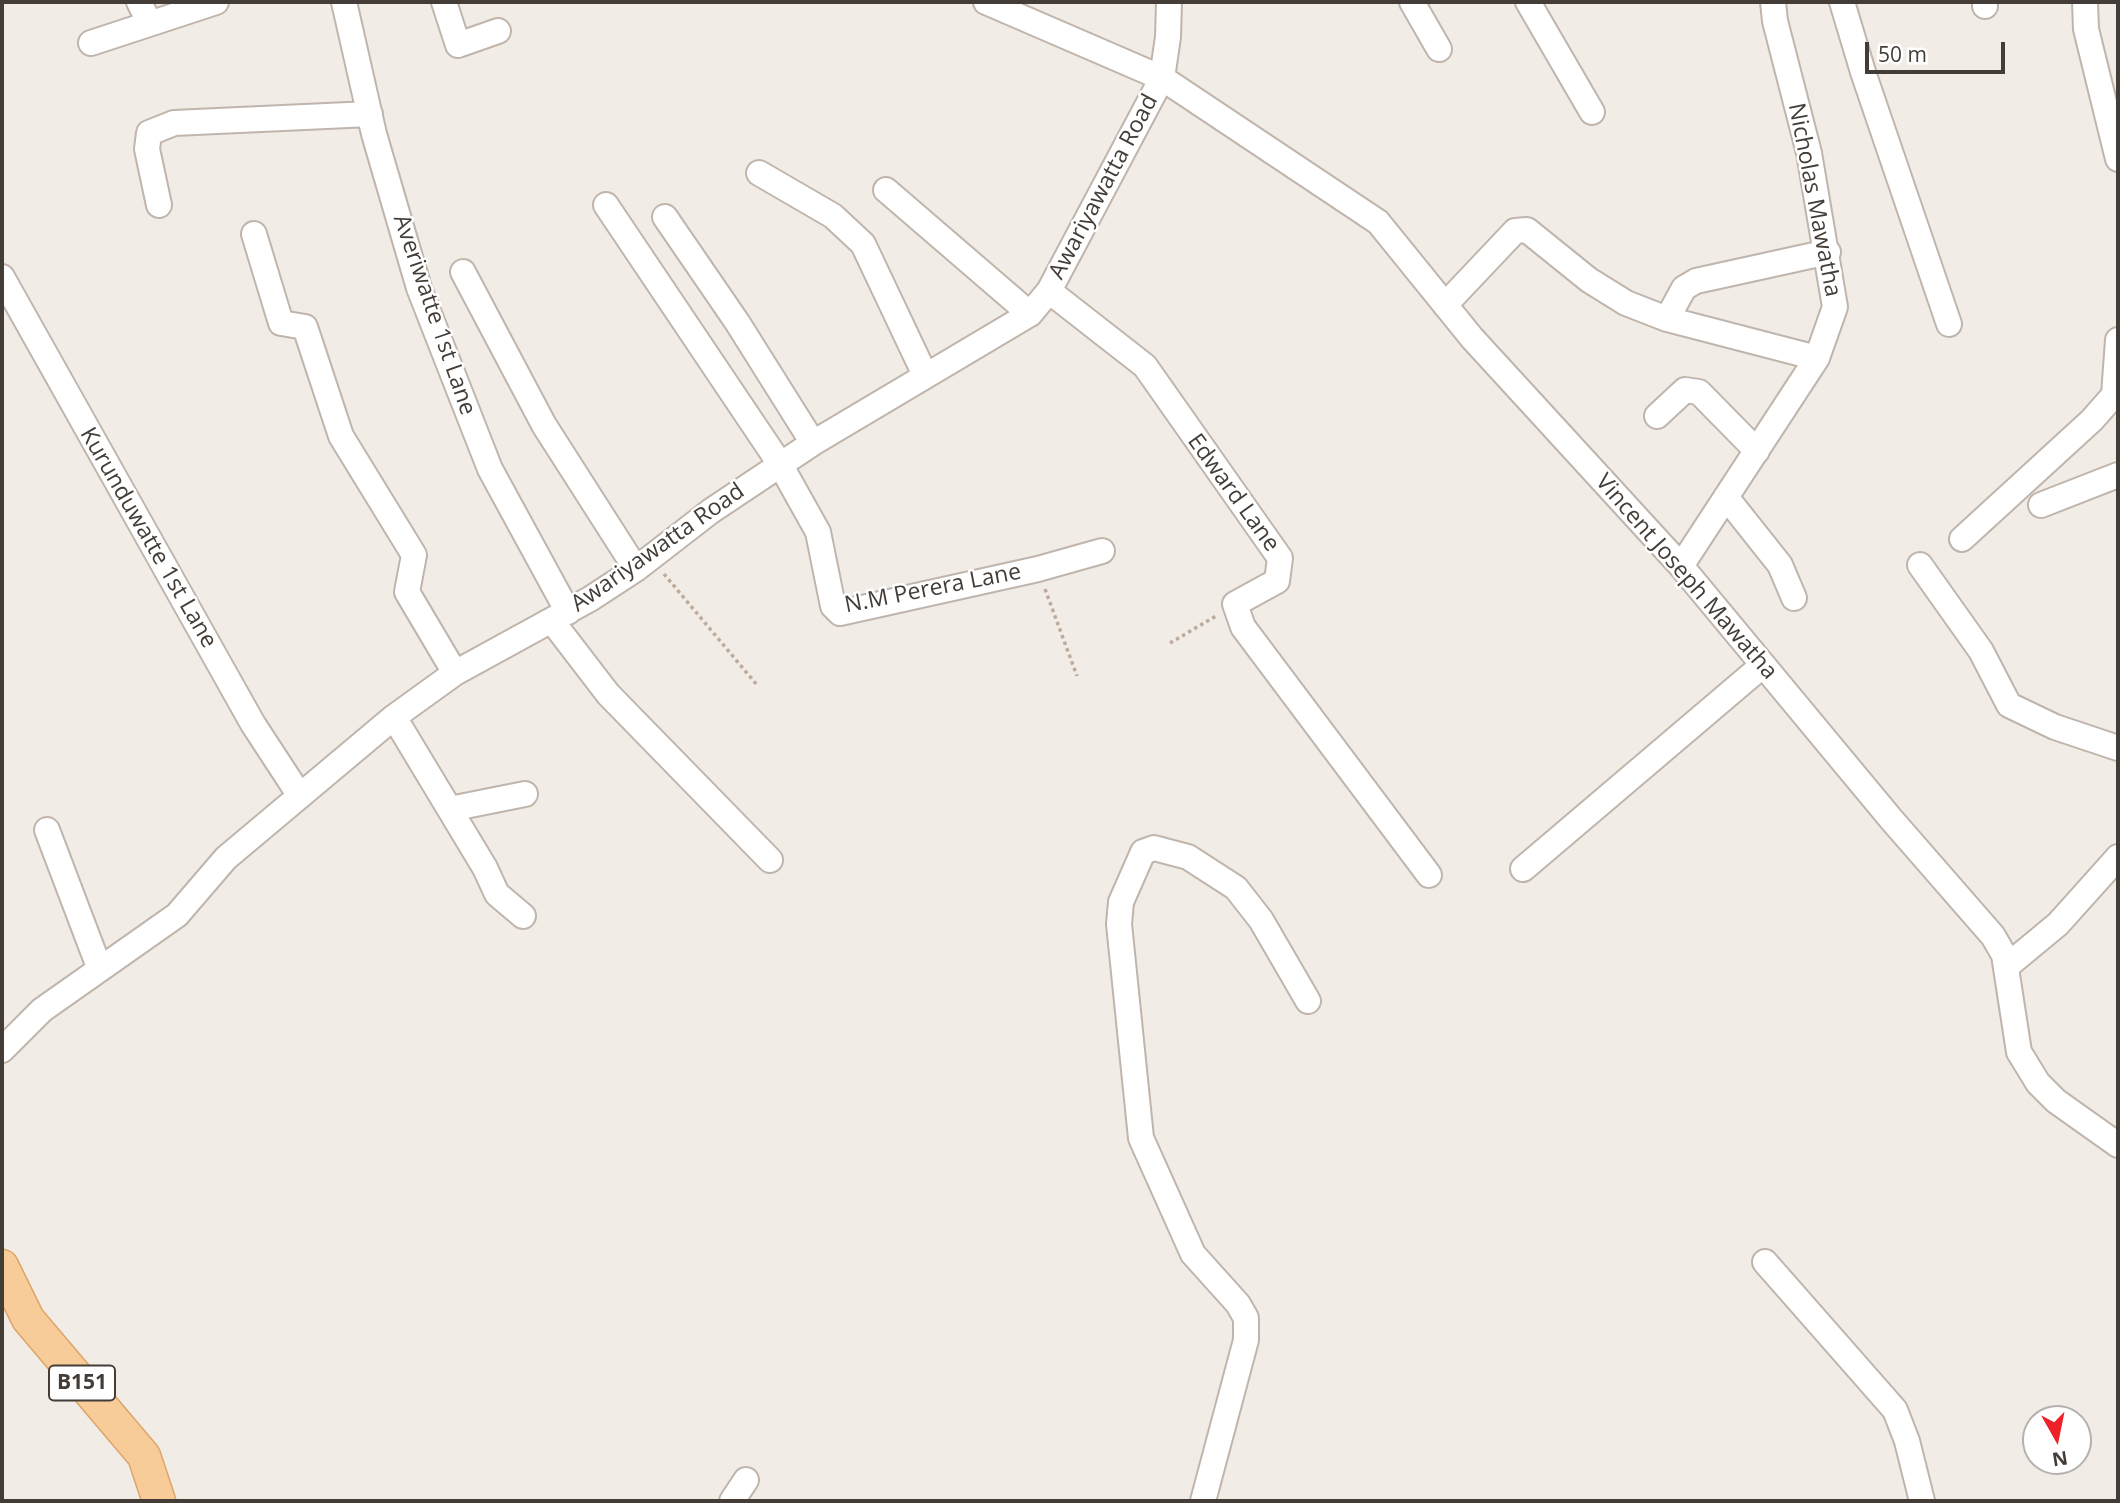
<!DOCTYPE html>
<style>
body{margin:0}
#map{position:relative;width:2120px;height:1503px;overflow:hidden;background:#f2ece6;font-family:"Open Sans",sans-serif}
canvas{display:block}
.frame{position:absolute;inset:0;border:4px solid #443c36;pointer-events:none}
.north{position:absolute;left:2022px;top:1405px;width:70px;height:70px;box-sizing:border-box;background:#fff;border:2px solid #b4b1af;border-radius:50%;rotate:171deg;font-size:19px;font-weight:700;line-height:28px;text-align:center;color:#443c36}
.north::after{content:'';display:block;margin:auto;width:24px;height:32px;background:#ed2127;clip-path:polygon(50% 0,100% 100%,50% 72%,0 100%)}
.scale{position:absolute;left:1865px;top:42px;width:140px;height:32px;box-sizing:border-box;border:4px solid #443c36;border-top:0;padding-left:9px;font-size:21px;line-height:24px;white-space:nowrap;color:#443c36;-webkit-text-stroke:5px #fff;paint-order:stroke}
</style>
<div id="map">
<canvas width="2120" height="1503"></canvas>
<div class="frame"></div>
<div class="north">N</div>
<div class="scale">50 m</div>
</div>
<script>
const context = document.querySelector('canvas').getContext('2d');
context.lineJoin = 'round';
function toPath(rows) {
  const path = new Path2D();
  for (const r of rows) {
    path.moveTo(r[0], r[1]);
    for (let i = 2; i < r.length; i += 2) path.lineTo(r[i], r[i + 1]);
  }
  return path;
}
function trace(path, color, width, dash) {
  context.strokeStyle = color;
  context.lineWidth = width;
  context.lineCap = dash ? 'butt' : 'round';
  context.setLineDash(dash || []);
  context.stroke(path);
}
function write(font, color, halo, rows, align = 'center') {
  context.font = font + ' "Open Sans",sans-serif';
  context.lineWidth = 5;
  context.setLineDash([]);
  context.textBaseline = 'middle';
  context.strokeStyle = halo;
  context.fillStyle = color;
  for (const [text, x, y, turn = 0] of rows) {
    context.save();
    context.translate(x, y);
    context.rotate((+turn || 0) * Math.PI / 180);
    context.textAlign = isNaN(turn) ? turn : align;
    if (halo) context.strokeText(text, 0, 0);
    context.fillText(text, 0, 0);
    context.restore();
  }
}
const minor = toPath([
 [139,2,149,22],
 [344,2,374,134,419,288,490,469,568,612],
 [444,2,458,45,498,31],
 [986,2,1162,78,1378,222,1472,338,1681,566,1891,819,1993,936,2004,955,2019,1052,2038,1083,2056,1101,2118,1145],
 [1412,2,1439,49],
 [1528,2,1592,112],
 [1842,2,1863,72,1949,324],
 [1985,2,1985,6],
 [2085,2,2086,29,2118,159],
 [91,43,216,2],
 [759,173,833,216,863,244,925,375],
 [886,190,1030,314],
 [159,205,147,149,149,133,174,123,370,114],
 [606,205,780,464,818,532,833,606,840,613,1038,569,1102,551],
 [665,217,737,322,813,443],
 [254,234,281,323,305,327,341,436,414,555,407,592,455,673],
 [463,272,544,425,636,569],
 [2,277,253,724,300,796],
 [1049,291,1145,366,1280,558,1277,581,1235,604,1243,627,1429,875],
 [1445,305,1515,231,1527,230,1589,280,1626,303,1667,319,1817,358],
 [1667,319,1684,288,1696,281,1828,252],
 [2114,395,2118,340],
 [1657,416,1685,390,1699,392,1757,451],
 [1726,497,1780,565,1794,598],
 [2041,505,2118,475],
 [1962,539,2092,420,2114,395,2118,397],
 [1920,565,1981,651,2009,705,2055,727,2118,748],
 [1681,566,1817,358,1835,307,1809,153,1775,21,1773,2],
 [552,621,608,694,770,860],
 [394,717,485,868,497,894,523,916],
 [450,809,525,794],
 [47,830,99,967],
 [1523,869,1763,665],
 [2006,967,2058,924,2118,857],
 [2,1050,42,1010,177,915,226,858,394,717,455,673,590,599,636,569,711,511,813,443,1030,314,1049,291,1162,78,1168,37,1169,2],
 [1765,1262,1895,1410,1907,1441,1922,1501],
 [732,1501,746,1480],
 [1203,1501,1246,1340,1246,1318,1238,1304,1193,1254,1141,1138,1119,924,1121,902,1143,852,1154,848,1188,857,1236,888,1261,920,1308,1001]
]);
const major = toPath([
 [2,1266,28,1319,144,1456,159,1501]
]);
trace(minor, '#c0b5ac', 28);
trace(major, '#dca569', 35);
trace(toPath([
 [664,574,757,685],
 [1045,589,1077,676],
 [1170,643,1216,616]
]), '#beab9b', 3.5, [3.5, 3.5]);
trace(minor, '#fff', 24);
trace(major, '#f8cc98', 32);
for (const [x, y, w] of [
 [82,1383,66]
]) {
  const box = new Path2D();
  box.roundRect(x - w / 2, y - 17.5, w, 35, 5);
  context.fillStyle = '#fff';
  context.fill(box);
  trace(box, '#443c36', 2);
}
write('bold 21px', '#443c36', null, [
 ["B151",82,1383]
]);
write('23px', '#443c36', '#fff', [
 ["Awariyawatta Road",1104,187,-62],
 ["Nicholas Mawatha",1814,200,79],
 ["Averiwatte 1st Lane",434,315,71],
 ["Edward Lane",1233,493,54],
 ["Kurunduwatte 1st Lane",148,538,60],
 ["Awariyawatta Road",658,548,-35],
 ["Vincent Joseph Mawatha",1686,577,49],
 ["N.M Perera Lane",933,589,-11]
]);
</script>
